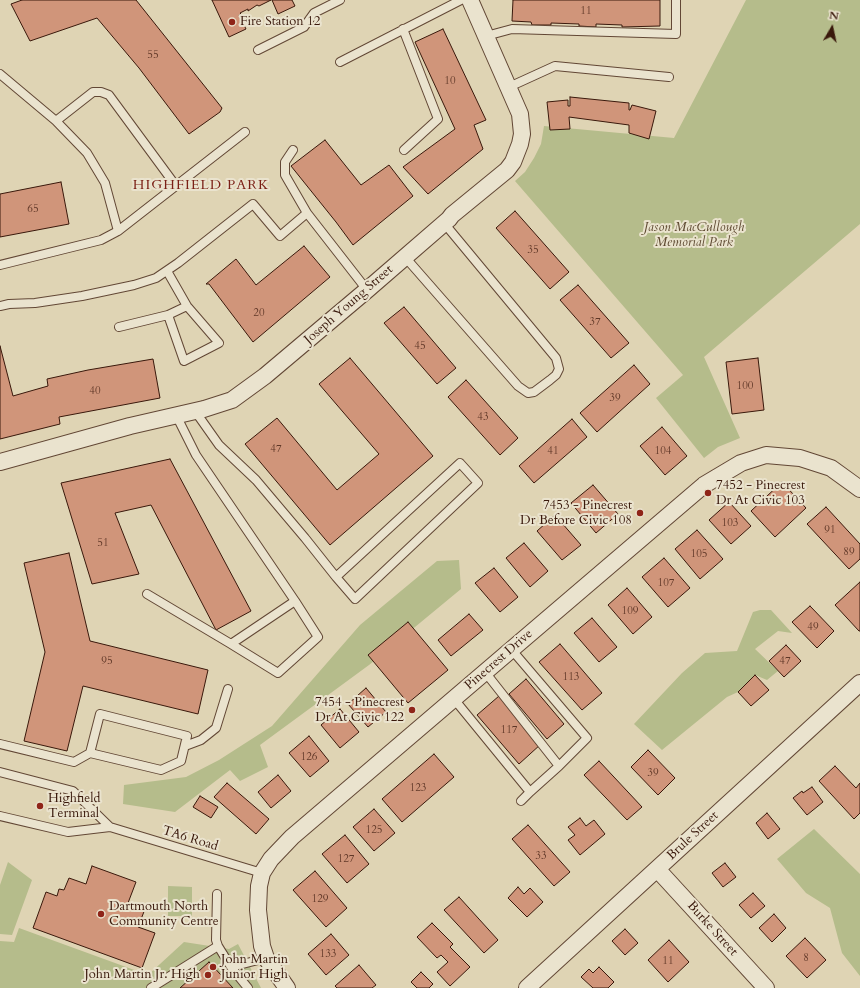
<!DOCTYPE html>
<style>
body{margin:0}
#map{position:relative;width:860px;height:988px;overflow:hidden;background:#dfd4b4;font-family:Cardo,serif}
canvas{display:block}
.north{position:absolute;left:812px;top:8px;width:40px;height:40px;-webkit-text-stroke:3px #eae3ce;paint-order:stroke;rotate:9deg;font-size:11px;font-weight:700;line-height:16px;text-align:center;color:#39180b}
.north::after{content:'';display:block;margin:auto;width:14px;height:18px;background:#39180b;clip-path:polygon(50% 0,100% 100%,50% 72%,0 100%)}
</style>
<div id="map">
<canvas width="860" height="988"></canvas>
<div class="north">N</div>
</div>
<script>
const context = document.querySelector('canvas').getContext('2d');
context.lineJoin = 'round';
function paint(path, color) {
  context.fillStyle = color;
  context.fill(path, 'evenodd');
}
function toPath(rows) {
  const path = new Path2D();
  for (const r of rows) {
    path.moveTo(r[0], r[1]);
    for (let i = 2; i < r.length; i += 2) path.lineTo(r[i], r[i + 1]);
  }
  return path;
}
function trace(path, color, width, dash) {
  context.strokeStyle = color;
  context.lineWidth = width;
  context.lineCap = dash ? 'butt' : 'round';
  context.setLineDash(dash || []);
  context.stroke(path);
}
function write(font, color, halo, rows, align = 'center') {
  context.font = font + ' Cardo,serif';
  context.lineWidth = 4;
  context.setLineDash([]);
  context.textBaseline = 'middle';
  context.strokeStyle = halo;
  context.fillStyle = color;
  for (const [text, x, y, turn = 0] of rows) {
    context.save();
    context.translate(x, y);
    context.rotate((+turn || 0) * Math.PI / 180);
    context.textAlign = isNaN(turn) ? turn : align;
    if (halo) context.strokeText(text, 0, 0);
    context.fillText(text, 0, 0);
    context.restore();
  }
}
paint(toPath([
 [746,0,860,0,860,224,704,357,740,438,718,447,704,458,656,398,683,375,515,181,525,172,534,158,541,144,544,126,674,138],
 [459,560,461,589,369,665,260,745,268,767,240,781,230,770,175,812,123,804,124,785,186,777,219,760,272,726,360,625,437,561],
 [760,610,771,610,792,633,778,631,755,649,778,671,767,680,755,675,738,692,727,697,662,750,634,724,682,673,705,653,737,651,753,612],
 [814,829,860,874,860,976,842,953,830,908,806,893,777,859],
 [8,862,32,880,12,935,0,934,0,885],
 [168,886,192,887,192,916,168,916],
 [19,928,148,975,184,942,229,949,238,944,261,988,0,988,0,941,14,942]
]), '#b5bc8b');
const building = toPath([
 [22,0,136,0,222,108,220,112,189,134,139,68,97,18,30,41,11,4,22,0],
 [212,0,271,0,259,6,257,5,248,11,248,9,240,13,241,14,239,15,246,29,229,37,212,0],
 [272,0,292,0,295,6,278,14,272,0],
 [513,0,660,0,660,26,622,27,622,25,596,24,596,27,579,26,579,24,551,23,551,25,532,25,531,22,512,21,513,0],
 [443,29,486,120,474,125,483,149,428,194,403,167,455,129,415,42,443,29],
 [570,97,629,103,629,110,630,110,632,105,656,111,649,139,629,133,629,125,569,117,570,129,550,130,547,102,568,100,568,106,570,106,570,97],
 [325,140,361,185,389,165,413,196,353,245,336,222,291,166,325,140],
 [61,182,69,224,0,237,0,194,61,182],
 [515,211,569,272,550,289,496,228,515,211],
 [304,246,330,277,253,342,209,284,206,284,236,259,256,285,304,246],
 [578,285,629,343,611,358,560,300,578,285],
 [404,307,456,368,437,384,384,323,404,307],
 [0,346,13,396,48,386,47,379,88,370,153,359,160,398,59,417,60,424,0,439,0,346],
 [350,358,433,456,330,545,245,444,277,418,337,490,379,454,319,384,350,358],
 [758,358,764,410,732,414,726,362,758,358],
 [634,365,650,384,597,432,580,413,634,365],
 [466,380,518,438,500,455,448,397,466,380],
 [572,419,587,437,534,483,519,466,572,419],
 [662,427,687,456,665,475,640,446,662,427],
 [170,459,251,611,216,630,151,505,115,513,139,574,92,584,61,483,170,459],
 [782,482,806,508,775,537,751,511,782,482],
 [593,485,618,514,596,533,571,503,593,485],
 [729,502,751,526,731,544,709,520,729,502],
 [826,507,860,544,860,559,849,569,807,524,826,507],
 [555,515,581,545,562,560,537,531,555,515],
 [697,530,723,559,700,579,675,549,697,530],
 [524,543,548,571,530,587,506,558,524,543],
 [69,553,90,641,208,670,198,714,83,686,67,751,24,741,45,652,24,563,69,553],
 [664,558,690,588,668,607,642,577,664,558],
 [494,568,518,597,500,612,475,583,494,568],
 [860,582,860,631,859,631,835,605,860,582],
 [627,588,652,617,633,634,608,605,627,588],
 [810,606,834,631,817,648,792,622,810,606],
 [469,614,483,630,451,656,438,640,469,614],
 [592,618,617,647,599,662,574,633,592,618],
 [408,622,448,670,408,703,368,655,408,622],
 [560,644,602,693,582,710,539,662,560,644],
 [786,645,801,661,784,677,769,661,786,645],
 [755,675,769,690,751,706,738,692,755,675],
 [526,679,564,724,547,739,509,694,526,679],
 [366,688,386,712,368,727,348,704,366,688],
 [499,696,541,744,519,764,477,715,499,696],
 [340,709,359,732,340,748,321,725,340,709],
 [309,736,329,761,310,777,289,753,309,736],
 [648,750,675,778,658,795,631,767,648,750],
 [434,754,454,777,402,822,382,799,434,754],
 [599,761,642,807,627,820,584,775,599,761],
 [835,766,856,788,860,783,860,813,854,819,819,781,835,766],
 [278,775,291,791,271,808,258,792,278,775],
 [227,783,269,819,256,834,214,797,227,783],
 [812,787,823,802,807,815,793,798,802,791,803,793,812,787],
 [200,796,218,807,211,818,193,807,200,796],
 [374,809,395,833,374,851,353,827,374,809],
 [767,813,780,829,768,839,756,823,767,813],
 [580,818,586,826,594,820,605,834,580,855,568,840,575,835,568,827,580,818],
 [528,825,570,872,554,886,512,839,528,825],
 [345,835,369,864,347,883,322,854,345,835],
 [725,863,736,877,723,887,712,873,725,863],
 [92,866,136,882,128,903,145,909,138,927,155,933,142,968,33,928,46,892,57,896,59,889,64,890,69,878,86,884,92,866],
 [315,871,347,908,326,927,293,890,315,871],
 [518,887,524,894,530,888,543,902,527,917,508,898,518,887],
 [753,893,765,906,751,918,739,905,753,893],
 [459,897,498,940,484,953,444,910,459,897],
 [774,914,786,928,772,942,759,928,774,914],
 [432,923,453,944,450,947,470,967,450,986,437,972,448,962,441,955,437,958,417,937,432,923],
 [625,929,638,943,625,955,612,941,625,929],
 [331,934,349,955,326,975,308,954,331,934],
 [805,938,826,960,807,978,786,956,805,938],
 [669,940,689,962,668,982,648,960,669,940],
 [209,962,233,988,180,988,209,962],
 [359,965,376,985,372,988,337,988,335,986,359,965],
 [599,967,614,982,608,988,593,988,581,977,589,969,593,973,599,967],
 [421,972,433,984,429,988,417,988,411,982,421,972]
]);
paint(building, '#d0957a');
trace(building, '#39180b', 1);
const service = toPath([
 [403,29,438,119,404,150],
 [486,36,512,29,676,34,676,0],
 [258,50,304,27,314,13,340,0],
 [340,62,461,0],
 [0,74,56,121,87,153,105,183,118,231,101,240,0,265],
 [509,87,555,66,669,77],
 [56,121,93,92,101,92,109,95,176,186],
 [293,150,285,162,285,175,307,213,367,290],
 [118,231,245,132],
 [405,257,518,386,528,393,534,392,550,380,556,375,559,369,556,358,444,223],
 [0,306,9,304,35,303,82,296,134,285,156,278,178,263,253,204,280,236,307,213],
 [168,315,187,306],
 [119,327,168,315,184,361,219,343,187,306,167,271],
 [195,411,219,445,256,480,305,538,336,577,460,463,478,483,355,599,336,577],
 [147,594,231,644,295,601,196,455,176,415],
 [231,644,278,673,318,637,295,601],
 [485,672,559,766,587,738,511,649],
 [454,699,530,792,521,801],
 [0,744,74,762,90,753,161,770,181,761,187,736,100,714,90,753],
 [185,746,201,740,216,728,228,689],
 [0,772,73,791,110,827],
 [530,792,559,766],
 [0,816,68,832,110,827,262,873],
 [217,894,216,940,218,946,231,967,266,958],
 [231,967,248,988],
 [151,988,218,946]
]);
const minor = toPath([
 [0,462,130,426,204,409,232,400,265,376,367,290,449,219,452,215,507,170,513,162,520,144,522,134,520,114,470,0],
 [657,869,766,988],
 [287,988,266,958,262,946,258,910,259,886,262,873,271,859,292,837,704,485,741,463,766,455,800,458,831,468,860,489],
 [527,988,860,683]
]);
trace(service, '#624735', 10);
trace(minor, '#624735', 18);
trace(service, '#eae3ce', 8);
trace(minor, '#eae3ce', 16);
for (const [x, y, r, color] of [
 [232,22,4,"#8f2418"],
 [708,493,4,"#8f2418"],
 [640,513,4,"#8f2418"],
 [412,710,4,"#8f2418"],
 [40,806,4,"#8f2418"],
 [101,914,4,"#8f2418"],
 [213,967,4,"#8f2418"],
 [208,975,4,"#8f2418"]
]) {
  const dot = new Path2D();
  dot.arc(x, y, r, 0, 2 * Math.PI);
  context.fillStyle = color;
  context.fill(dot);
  trace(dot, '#eae3ce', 1.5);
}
write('11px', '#5f3727', null, [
 ["11",586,11],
 ["55",153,55],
 ["10",450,81],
 ["65",33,209],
 ["35",533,250],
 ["20",259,313],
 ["37",595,322],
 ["45",420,346],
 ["100",745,386],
 ["40",95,391],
 ["39",615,398],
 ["43",483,417],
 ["47",276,449],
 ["41",553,451],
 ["104",663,451],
 ["103",730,523],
 ["91",830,530],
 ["51",103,543],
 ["89",849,552],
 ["105",699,554],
 ["107",666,583],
 ["109",630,611],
 ["49",813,627],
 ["95",107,661],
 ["47",785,661],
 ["113",571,677],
 ["117",509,730],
 ["126",309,757],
 ["39",653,773],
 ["123",418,788],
 ["125",374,830],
 ["33",541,856],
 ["127",346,859],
 ["129",320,899],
 ["133",328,954],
 ["8",806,958],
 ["11",668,961]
]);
write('13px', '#39180b', '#eae3ce', [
 ["Fire Station 12",240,22],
 ["7452 - Pinecrest",716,486],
 ["Dr At Civic 103",716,501],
 ["7453 - Pinecrest",632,506,"right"],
 ["Dr Before Civic 108",632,521,"right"],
 ["7454 - Pinecrest",404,703,"right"],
 ["Dr At Civic 122",404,718,"right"],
 ["Highfield",48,799],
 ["Terminal",48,814],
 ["Dartmouth North",109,907],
 ["Community Centre",109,922],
 ["John Martin",221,960],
 ["Junior High",221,975],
 ["John Martin Jr. High",200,975,"right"]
], 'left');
write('italic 13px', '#5e4931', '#eae3ce', [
 ["Jason MacCullough",694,228],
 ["Memorial Park",694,243]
]);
write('13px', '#39180b', '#eae3ce', [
 ["Joseph Young Street",349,305,-41],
 ["Pinecrest Drive",499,660,-41],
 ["Brule Street",693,836,-43],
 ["TA6 Road",190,839,17],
 ["Burke Street",712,929,48]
]);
context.letterSpacing = '1px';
write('14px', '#7a1f14', '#eae3ce', [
 ["HIGHFIELD PARK",201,186]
]);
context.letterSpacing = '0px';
</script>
